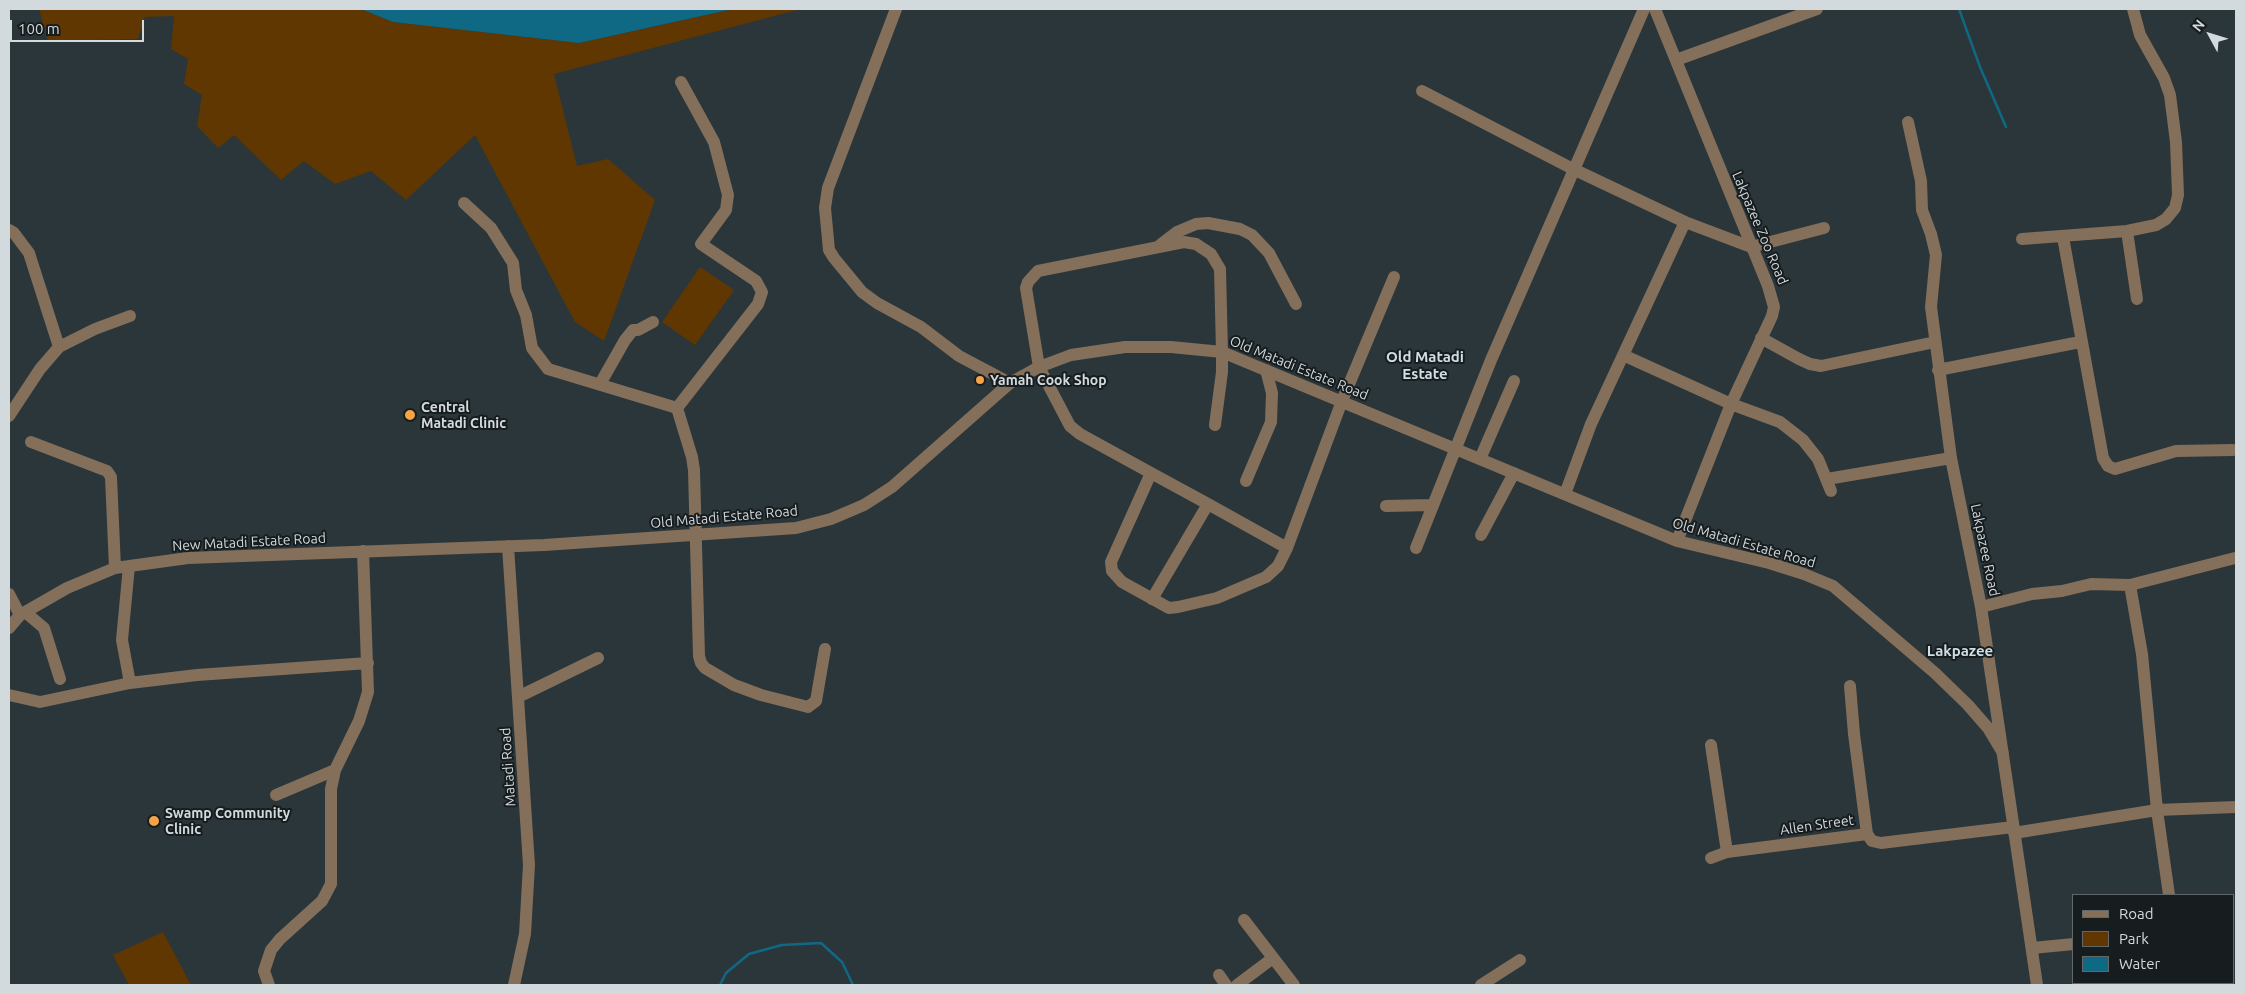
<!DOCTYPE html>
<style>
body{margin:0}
#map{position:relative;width:2245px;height:994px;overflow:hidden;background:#2a363a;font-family:Ubuntu,sans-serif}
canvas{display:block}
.frame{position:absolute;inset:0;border:10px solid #d2dadd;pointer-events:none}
.legend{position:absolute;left:2072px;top:894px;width:162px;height:90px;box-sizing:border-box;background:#171c1e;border:1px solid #62686a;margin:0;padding:6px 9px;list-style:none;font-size:15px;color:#d2dadd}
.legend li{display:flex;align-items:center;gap:10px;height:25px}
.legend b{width:25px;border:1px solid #62686a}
.north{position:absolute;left:2185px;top:10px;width:50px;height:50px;-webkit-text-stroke:4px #171c1e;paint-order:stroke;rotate:309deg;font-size:14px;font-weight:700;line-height:20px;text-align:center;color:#d2dadd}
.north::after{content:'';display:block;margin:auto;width:18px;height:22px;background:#d2dadd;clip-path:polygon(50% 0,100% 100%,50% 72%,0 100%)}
.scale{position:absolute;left:10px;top:20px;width:134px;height:22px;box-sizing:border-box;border:2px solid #d2dadd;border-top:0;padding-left:6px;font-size:15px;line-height:18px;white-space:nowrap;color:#d2dadd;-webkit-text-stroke:4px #171c1e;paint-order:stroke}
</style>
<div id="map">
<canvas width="2245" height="994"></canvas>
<div class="frame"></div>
<ul class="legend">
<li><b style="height:6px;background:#846f5b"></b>Road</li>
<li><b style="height:14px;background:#603700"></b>Park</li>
<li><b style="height:14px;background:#106984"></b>Water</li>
</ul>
<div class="north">N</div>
<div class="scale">100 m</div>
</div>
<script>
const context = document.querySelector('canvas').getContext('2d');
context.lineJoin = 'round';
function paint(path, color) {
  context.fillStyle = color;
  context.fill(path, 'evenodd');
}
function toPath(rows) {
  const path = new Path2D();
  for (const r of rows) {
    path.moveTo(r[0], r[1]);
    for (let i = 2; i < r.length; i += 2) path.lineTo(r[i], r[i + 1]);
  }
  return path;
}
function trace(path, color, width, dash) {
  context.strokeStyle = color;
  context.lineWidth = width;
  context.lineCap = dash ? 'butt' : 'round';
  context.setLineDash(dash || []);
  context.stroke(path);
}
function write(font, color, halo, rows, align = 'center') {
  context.font = font + ' Ubuntu,sans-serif';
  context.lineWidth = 4;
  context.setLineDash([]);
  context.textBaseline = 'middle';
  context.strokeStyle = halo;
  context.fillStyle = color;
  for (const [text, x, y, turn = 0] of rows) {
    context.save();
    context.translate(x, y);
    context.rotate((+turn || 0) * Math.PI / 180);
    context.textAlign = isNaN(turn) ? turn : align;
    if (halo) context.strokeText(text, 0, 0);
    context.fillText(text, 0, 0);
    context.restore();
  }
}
paint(toPath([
 [39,9,361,9,393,22,579,43,733,9,801,9,554,74,577,166,608,159,655,200,604,341,575,322,475,135,406,200,371,171,335,184,304,161,281,180,234,135,218,148,197,126,202,95,184,84,188,59,171,49,174,16,145,17,138,39,48,41],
 [700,267,734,290,695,345,662,322],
 [163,932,191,985,129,985,113,955]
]), '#603700');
paint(toPath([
 [361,9,733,9,579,43,393,22]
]), '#106984');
trace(toPath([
 [1959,9,1980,67,2006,127],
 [720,985,726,973,749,954,782,945,821,943,842,962,853,985]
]), '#106984', 2.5);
trace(toPath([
 [896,9,828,188,825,208,829,250,834,258,862,292,877,303,921,327,959,356,1010,383],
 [1655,9,1768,286,1774,307,1772,316,1731,404,1677,541],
 [1676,60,1817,9],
 [681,82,714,142,728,195,726,210,701,244,756,281,762,292,758,304,677,408,692,457,694,470,699,656,701,663,705,668,734,685,761,695,808,707,816,701,825,649],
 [1422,91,1573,169,1685,222],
 [1908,122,1921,181,1922,210,1931,234,1936,255,1931,307,1951,458,1981,607,2037,985],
 [464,203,491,228,513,263,516,290,526,315,532,348,548,369,677,408],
 [9,230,14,233,29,253,59,347],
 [2127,231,2137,299],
 [2063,237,2103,458,2108,466,2115,469,2176,451,2233,450],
 [2022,239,2127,231,2156,225,2166,219,2175,208,2178,195,2176,142,2170,95,2164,78,2140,35,2133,9],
 [1160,245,1177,232,1196,224,1208,223,1240,229,1252,235,1269,253,1296,304],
 [1761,338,1799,359,1810,364,1821,366,1935,342],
 [1623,355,1731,404,1780,422,1803,440,1818,459,1831,491],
 [1938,370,2080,342],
 [600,384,625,340,633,330,638,330,653,322],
 [9,416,40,369,59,347,95,329,130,316],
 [31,442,107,471,111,477,115,568],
 [1480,459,1514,381],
 [1151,473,1111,562,1112,571,1122,582,1169,608,1178,607,1217,598,1266,577,1278,566,1287,548,1208,504,1151,473,1080,434,1070,426,1039,367,1026,288,1028,282,1038,271,1184,242,1196,244,1211,254,1220,269,1222,352,1222,372,1215,425],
 [1827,479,1951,458],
 [1246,481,1271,422,1272,393,1266,370],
 [1565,494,1591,424,1685,222,1751,247,1824,228],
 [1386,506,1432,505],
 [1481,535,1514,473],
 [508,546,529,865,525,934,514,985],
 [1287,548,1342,401,1394,277],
 [1416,548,1491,360,1644,9],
 [129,566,122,640,130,683],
 [2130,585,2142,654,2157,810,2169,895],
 [9,594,20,615],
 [1152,599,1208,504],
 [1981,607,2032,594,2062,591,2091,584,2130,585,2235,558],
 [25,612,44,628,60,679],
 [9,628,20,615,67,588,115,568,188,558,544,545,796,528,831,519,864,505,892,487,1010,383,1039,367,1071,355,1125,347,1171,347,1222,352,1677,541,1769,563,1804,574,1833,586,1935,673,1968,705,1988,728,2003,753],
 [1850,686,1854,734,1867,834],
 [9,695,40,702,130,683,197,675,368,663],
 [518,697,598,658],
 [1711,745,1727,852],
 [276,795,335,770],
 [2014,833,2157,810,2236,807],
 [1711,858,1727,852,1867,834,1872,841,1881,843,2013,827],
 [1244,920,1294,985],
 [2032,948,2074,944],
 [1219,975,1226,985],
 [269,985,264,971,271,950,280,939,322,901,331,884,331,789,335,770,359,721,368,692,363,551],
 [1237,985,1273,958],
 [1481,985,1520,960]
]), '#846f5b', 12);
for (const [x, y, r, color] of [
 [980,380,5,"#f5a345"],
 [410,415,6,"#f5a345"],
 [154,821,6,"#f5a345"]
]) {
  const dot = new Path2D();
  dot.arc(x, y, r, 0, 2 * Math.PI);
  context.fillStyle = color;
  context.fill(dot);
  trace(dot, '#171c1e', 2);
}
write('14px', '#d2dadd', '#171c1e', [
 ["Lakpazee Zoo Road",1760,228,67],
 ["Old Matadi Estate Road",1299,368,22],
 ["Old Matadi Estate Road",724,517,-5],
 ["New Matadi Estate Road",249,542,-3],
 ["Old Matadi Estate Road",1744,543,16],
 ["Lakpazee Road",1985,550,78],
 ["Matadi Road",508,767,-94],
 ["Allen Street",1817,825,-8]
]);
write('bold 14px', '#d2dadd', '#171c1e', [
 ["Yamah Cook Shop",990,380],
 ["Central",421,407],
 ["Matadi Clinic",421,423],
 ["Swamp Community",165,813],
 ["Clinic",165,829]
], 'left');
write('bold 15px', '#cfdee4', '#171c1e', [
 ["Old Matadi",1425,357],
 ["Estate",1425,374],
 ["Lakpazee",1960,651]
]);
</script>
